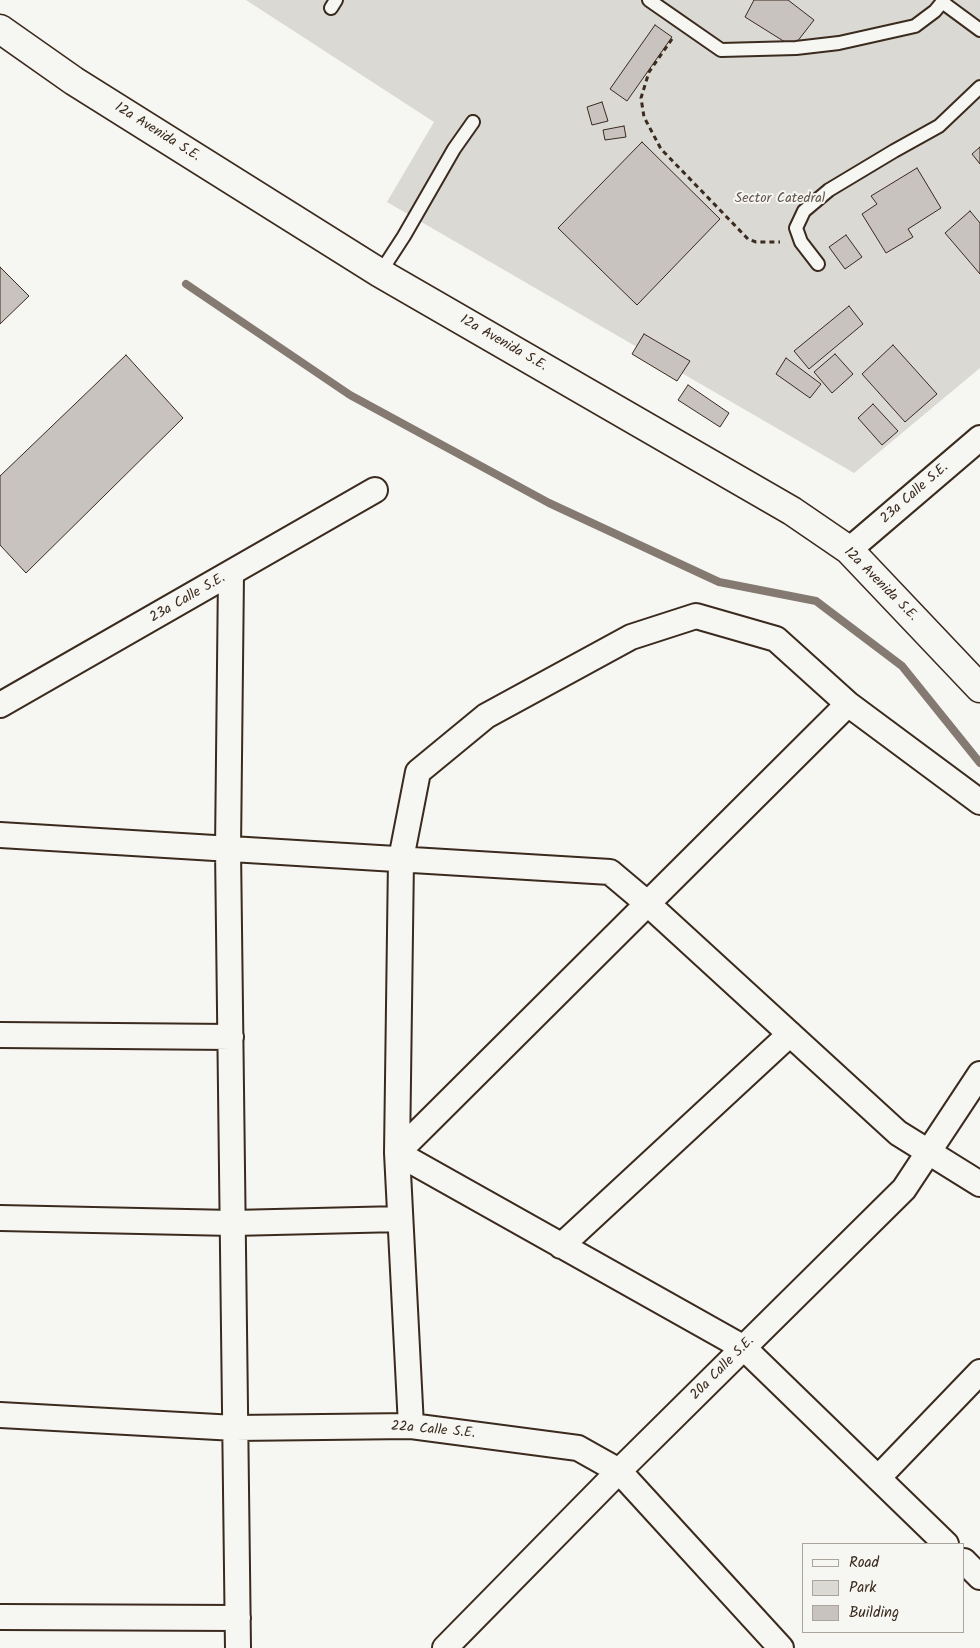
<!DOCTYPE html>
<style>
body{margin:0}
#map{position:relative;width:980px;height:1648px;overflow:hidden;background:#f6f6f2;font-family:Kalam,sans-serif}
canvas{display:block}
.legend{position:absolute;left:802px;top:1543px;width:162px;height:90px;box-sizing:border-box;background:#f6f6f2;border:1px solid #aba49d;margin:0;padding:6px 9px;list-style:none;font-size:15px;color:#3b2a1e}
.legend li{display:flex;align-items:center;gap:10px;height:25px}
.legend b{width:25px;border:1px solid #aba49d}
</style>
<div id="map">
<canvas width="980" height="1648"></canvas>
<ul class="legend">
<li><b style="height:6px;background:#f6f6f2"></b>Road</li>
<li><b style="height:14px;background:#dad9d3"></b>Park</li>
<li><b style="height:14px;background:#c8c3be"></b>Building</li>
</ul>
</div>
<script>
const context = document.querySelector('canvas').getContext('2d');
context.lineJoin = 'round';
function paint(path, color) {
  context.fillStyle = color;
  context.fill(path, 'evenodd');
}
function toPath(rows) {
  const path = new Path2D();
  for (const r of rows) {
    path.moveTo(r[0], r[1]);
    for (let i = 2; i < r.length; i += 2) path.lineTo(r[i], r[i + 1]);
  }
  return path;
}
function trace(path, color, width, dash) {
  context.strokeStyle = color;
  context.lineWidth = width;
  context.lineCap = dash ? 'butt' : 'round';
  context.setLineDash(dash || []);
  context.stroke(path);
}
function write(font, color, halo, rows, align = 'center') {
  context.font = font + ' Kalam,sans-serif';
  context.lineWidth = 4;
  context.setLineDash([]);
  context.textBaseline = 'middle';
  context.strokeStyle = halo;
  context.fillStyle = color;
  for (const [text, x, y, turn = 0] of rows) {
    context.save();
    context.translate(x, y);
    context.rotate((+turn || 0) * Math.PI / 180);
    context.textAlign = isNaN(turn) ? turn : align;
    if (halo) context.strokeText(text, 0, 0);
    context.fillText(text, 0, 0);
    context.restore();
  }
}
paint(toPath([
 [246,0,980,0,980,368,854,473,387,202,434,122]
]), '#dad9d3');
trace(toPath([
 [186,284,350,395,549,503,719,582,816,601,902,666,980,763]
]), '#857a71', 8);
const building = toPath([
 [754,0,788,0,814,20,793,47,745,17,754,0],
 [655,25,672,37,627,101,610,89,655,25],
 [602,102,608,121,592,125,587,107,602,102],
 [624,126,626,137,605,140,603,130,624,126],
 [642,142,720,219,637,305,558,228,642,142],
 [980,147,980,164,972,154,980,147],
 [917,168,941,208,908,229,913,237,886,253,862,214,877,204,871,196,917,168],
 [970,211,980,223,980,274,945,233,970,211],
 [846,235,862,257,845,269,829,247,846,235],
 [0,267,29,296,0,324,0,267],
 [849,306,863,324,809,369,794,351,849,306],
 [644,334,690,361,677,381,632,354,644,334],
 [893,345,937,394,905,422,862,374,893,345],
 [835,354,853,374,832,393,814,372,835,354],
 [126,355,183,418,26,573,0,545,0,476,126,355],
 [786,358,821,384,810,398,776,374,786,358],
 [688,385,729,413,720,427,678,400,688,385],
 [873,404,898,431,882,445,858,418,873,404]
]);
paint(building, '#c8c3be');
trace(building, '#3b2a1e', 1);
const lane = toPath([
 [649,0,721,50,796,48,839,43,915,26,935,11,944,0],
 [942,2,980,30],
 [331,8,336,0],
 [818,264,801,242,796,228,804,211,829,190,894,151,939,126,980,87],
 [380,273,404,236,454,149,473,122]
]);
const street = toPath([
 [849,550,980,438],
 [231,574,228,849,238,1648],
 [0,705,375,490],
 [0,835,610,872,648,904,898,1133,980,1184],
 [0,1035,231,1037],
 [397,1153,744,1348,946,1544],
 [397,1153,848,704],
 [0,1218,233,1223,400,1219],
 [561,1246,790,1034],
 [0,1415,235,1428,411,1426,578,1448,619,1471,781,1648],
 [411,1426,397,1153,401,859,418,772,486,716,631,637,696,616,776,639,848,704,980,802],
 [878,1478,980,1372],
 [964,1561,980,1577],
 [0,1617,238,1618],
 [445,1648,619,1471,904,1189,980,1074]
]);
const secondary = toPath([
 [0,29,74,81,380,273,792,511,849,550,980,688]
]);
trace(lane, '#3b2a1e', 16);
trace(street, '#3b2a1e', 28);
trace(secondary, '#3b2a1e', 31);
trace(toPath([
 [672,39,649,72,641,98,644,117,661,149,748,239,756,242,780,242]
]), '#3b2a1e', 3, [5, 4]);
trace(lane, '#f6f6f2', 12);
trace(street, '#f6f6f2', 24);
trace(secondary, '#f6f6f2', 28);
write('14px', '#3b2a1e', '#f6f6f2', [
 ["12a Avenida S.E.",157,133,32],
 ["12a Avenida S.E.",503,344,30],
 ["23a Calle S.E.",915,494,-41],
 ["12a Avenida S.E.",880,585,45],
 ["23a Calle S.E.",188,599,-30],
 ["20a Calle S.E.",723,1369,-45],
 ["22a Calle S.E.",433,1431,5]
]);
write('14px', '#63564b', '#f6f6f2', [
 ["Sector Catedral",780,200]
]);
</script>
